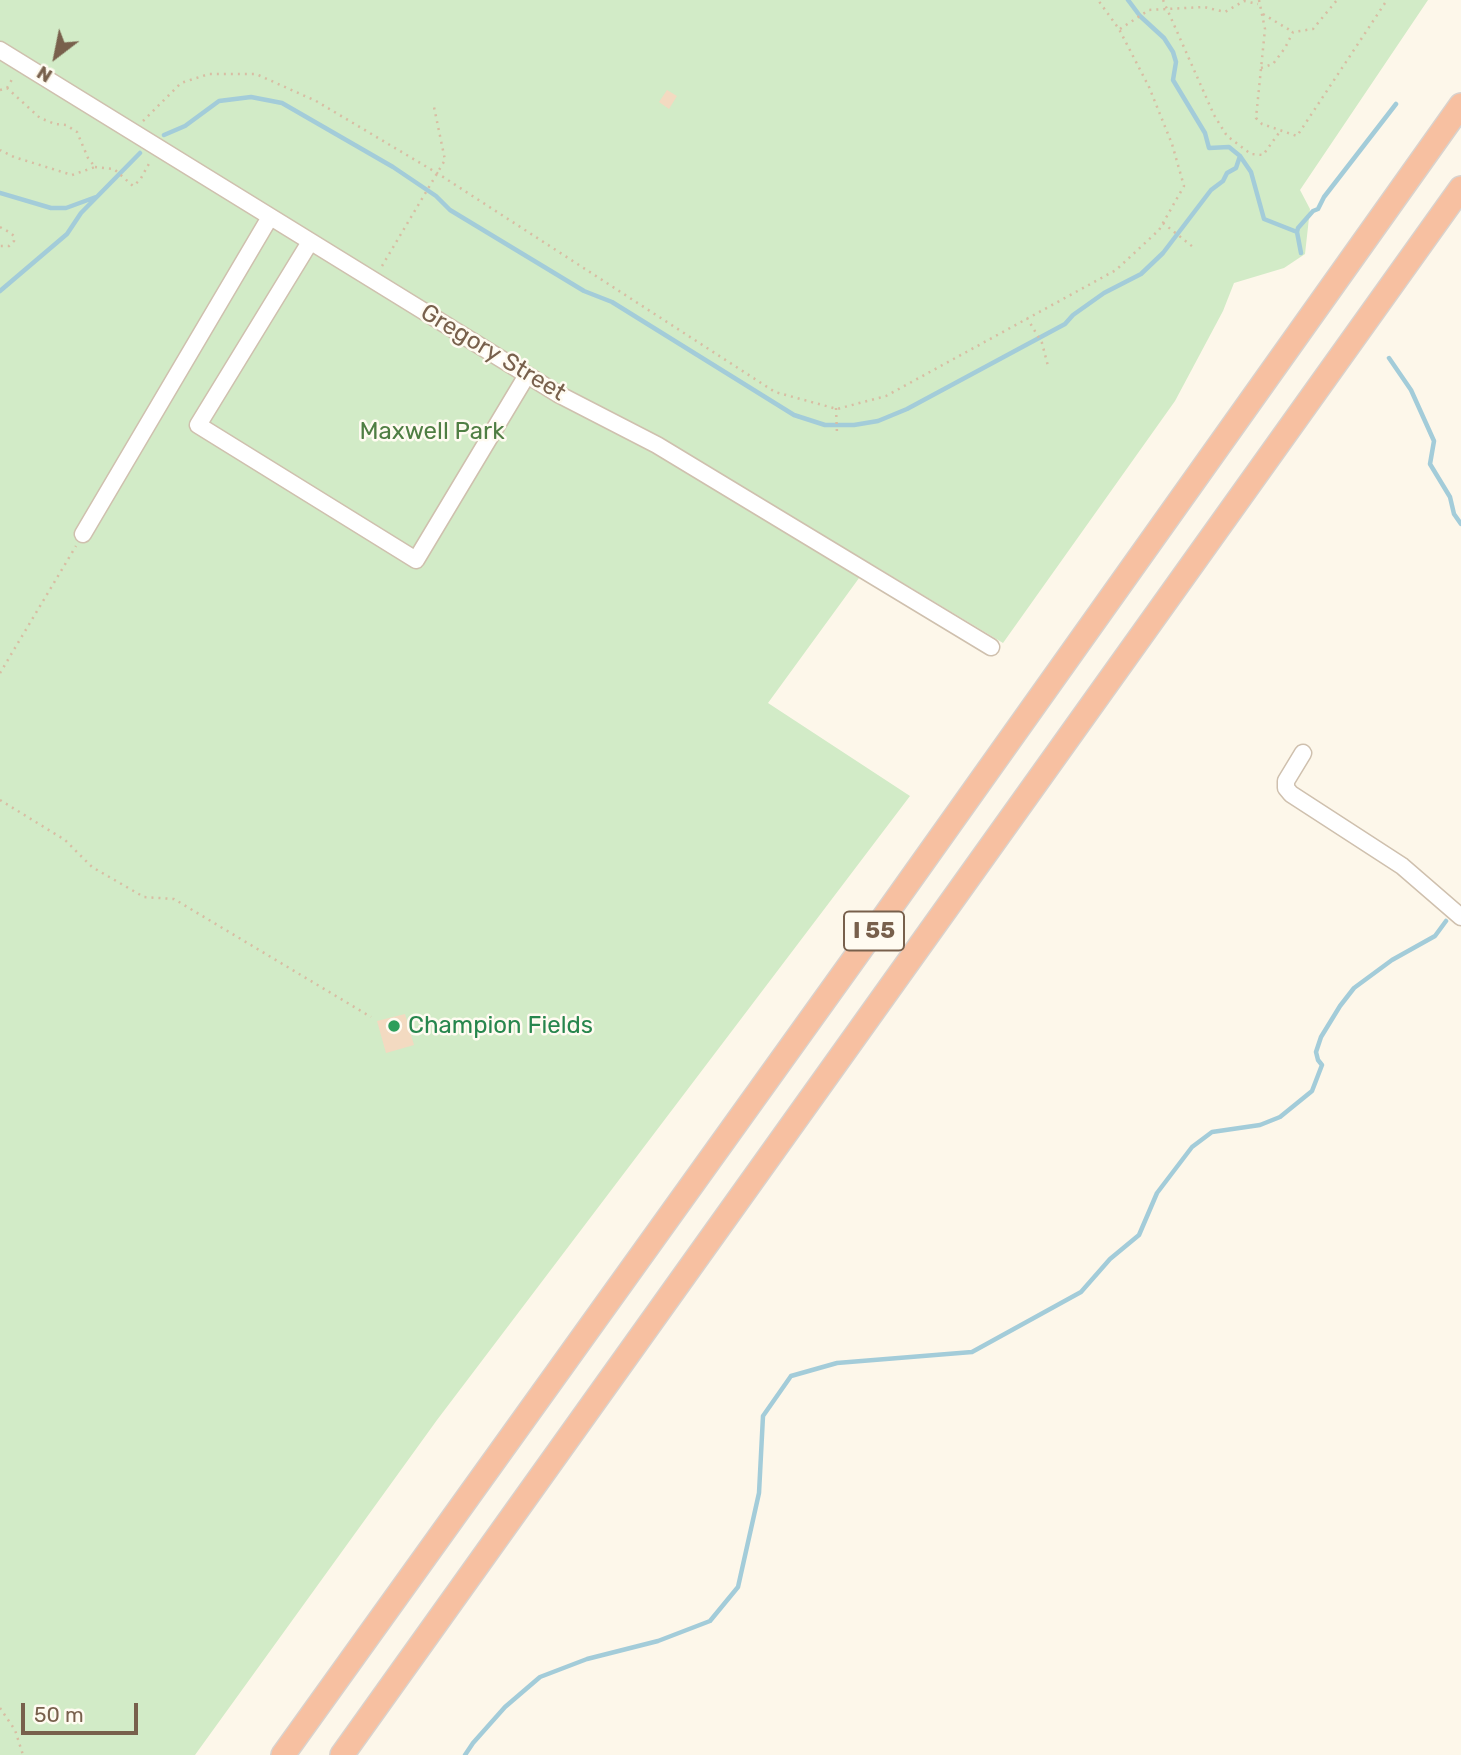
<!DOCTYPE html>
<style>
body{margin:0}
#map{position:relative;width:1461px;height:1755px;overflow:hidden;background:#fdf7ea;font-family:Rubik,sans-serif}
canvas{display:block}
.north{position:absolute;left:21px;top:21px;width:70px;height:70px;-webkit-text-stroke:5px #fffbf1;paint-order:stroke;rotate:212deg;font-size:19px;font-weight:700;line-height:28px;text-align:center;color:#78604c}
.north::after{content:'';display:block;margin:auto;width:24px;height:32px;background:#78604c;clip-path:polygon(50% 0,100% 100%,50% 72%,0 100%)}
.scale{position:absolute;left:21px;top:1703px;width:117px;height:32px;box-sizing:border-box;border:4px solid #78604c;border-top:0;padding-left:9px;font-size:21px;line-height:24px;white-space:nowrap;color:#78604c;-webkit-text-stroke:5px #fffbf1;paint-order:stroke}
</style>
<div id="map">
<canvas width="1461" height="1755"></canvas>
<div class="north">N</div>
<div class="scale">50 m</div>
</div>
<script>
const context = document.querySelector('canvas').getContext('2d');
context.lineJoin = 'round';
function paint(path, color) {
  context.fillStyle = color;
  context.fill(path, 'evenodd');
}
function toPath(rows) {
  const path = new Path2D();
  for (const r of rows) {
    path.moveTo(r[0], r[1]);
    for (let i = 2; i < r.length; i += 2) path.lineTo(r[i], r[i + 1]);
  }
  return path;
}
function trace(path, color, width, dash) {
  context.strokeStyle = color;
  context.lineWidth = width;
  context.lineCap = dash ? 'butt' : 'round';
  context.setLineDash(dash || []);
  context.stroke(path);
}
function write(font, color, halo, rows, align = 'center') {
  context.font = font + ' Rubik,sans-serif';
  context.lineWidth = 5;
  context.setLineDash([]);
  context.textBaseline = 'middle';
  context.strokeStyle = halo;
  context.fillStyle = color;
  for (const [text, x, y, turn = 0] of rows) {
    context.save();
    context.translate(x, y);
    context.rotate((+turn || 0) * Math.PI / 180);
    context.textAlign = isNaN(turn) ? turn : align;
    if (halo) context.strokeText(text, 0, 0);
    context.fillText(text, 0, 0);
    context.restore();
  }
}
paint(toPath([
 [0,0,1428,0,1300,190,1310,209,1305,254,1284,268,1234,283,1223,311,1175,401,1003,643,870,563,768,703,910,796,437,1420,195,1755,0,1755]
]), '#d2ebc7');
trace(toPath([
 [1128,0,1140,16,1164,38,1173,52,1176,62,1173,80,1205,133,1209,148,1229,147,1240,156,1251,172,1264,219,1297,232],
 [164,135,185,126,219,101,251,97,282,103,393,167,436,196,450,210,584,291,612,302,794,415,825,425,854,425,878,421,907,409,1065,324,1073,315,1104,293,1141,274,1163,253,1211,190,1223,181,1227,173,1236,168,1240,156],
 [0,193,51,208,66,208,96,197],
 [1301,253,1297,232,1298,228,1313,211,1318,209,1324,197,1396,104],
 [0,291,67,234,81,213,140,153],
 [1389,358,1411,390,1434,441,1430,464,1450,497,1454,514,1461,524],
 [465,1755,473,1743,505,1707,540,1677,587,1659,658,1641,710,1621,738,1587,759,1493,763,1416,791,1376,837,1363,972,1352,1081,1292,1110,1259,1139,1235,1157,1193,1192,1147,1212,1132,1260,1125,1280,1117,1312,1091,1322,1065,1318,1060,1316,1052,1321,1037,1340,1006,1354,988,1392,960,1435,936,1446,921]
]), '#a3ccd9', 4.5);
paint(toPath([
 [667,90,677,96,669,109,659,102],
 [405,1014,414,1045,386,1053,377,1021]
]), '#f3dac1');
const minor = toPath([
 [0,50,558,394,657,445,991,647],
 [310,242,198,425,416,560,527,375],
 [83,534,270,217],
 [1303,753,1286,781,1286,788,1291,794,1402,866,1461,917]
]);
const highway = toPath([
 [283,1755,874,931,1461,105],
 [342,1755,1461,188]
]);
trace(minor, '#cfc0ae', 19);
trace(highway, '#d9d2cd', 26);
trace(toPath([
 [1163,0,1214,115,1227,136,1251,154,1263,155,1281,130],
 [1259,0,1265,29,1256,118,1262,124,1297,136,1387,0],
 [1263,14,1293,32],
 [1120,29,1149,10,1204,7,1225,12,1244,1,1258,4],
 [1261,68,1273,64,1285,48,1293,32,1313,29,1337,0],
 [7,88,14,76],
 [0,90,7,88,40,118,55,124,66,125,77,132,88,158,95,167,72,175,14,157,0,150],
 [143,121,181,83,209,74,256,74,316,101,437,173,775,392,837,409,886,396,1116,270,1159,230,1184,186,1172,144,1149,87,1119,29,1098,0],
 [95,167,114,169,133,186,140,180,151,160],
 [1163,223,1193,247],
 [0,227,9,232,14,236,14,241,9,246,0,246],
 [382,266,445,160,434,107],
 [1027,318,1042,343,1048,366],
 [836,408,837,434],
 [0,673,76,546],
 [0,800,65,840,92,867,144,897,174,899,371,1017],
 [0,1708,15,1730,23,1755]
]), '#d8bda3', 2.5, [2, 5]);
trace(minor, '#fff', 16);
trace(highway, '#f7c0a1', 23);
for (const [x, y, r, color] of [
 [394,1026,7,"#2e9e5b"]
]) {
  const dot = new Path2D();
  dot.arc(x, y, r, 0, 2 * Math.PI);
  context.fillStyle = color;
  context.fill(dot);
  trace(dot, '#fffbf1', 2.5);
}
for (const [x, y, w] of [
 [874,931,60]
]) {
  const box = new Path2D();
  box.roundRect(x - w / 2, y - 19.5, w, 39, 5);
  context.fillStyle = '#fffbf1';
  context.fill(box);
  trace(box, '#78604c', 2);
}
write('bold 23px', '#78604c', null, [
 ["I 55",874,931]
]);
write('24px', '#78604c', '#fffbf1', [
 ["Gregory Street",493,353,31]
]);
write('24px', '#4f7e43', '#fffbf1', [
 ["Maxwell Park",432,432]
]);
write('24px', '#27864d', '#fffbf1', [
 ["Champion Fields",408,1026]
], 'left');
</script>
